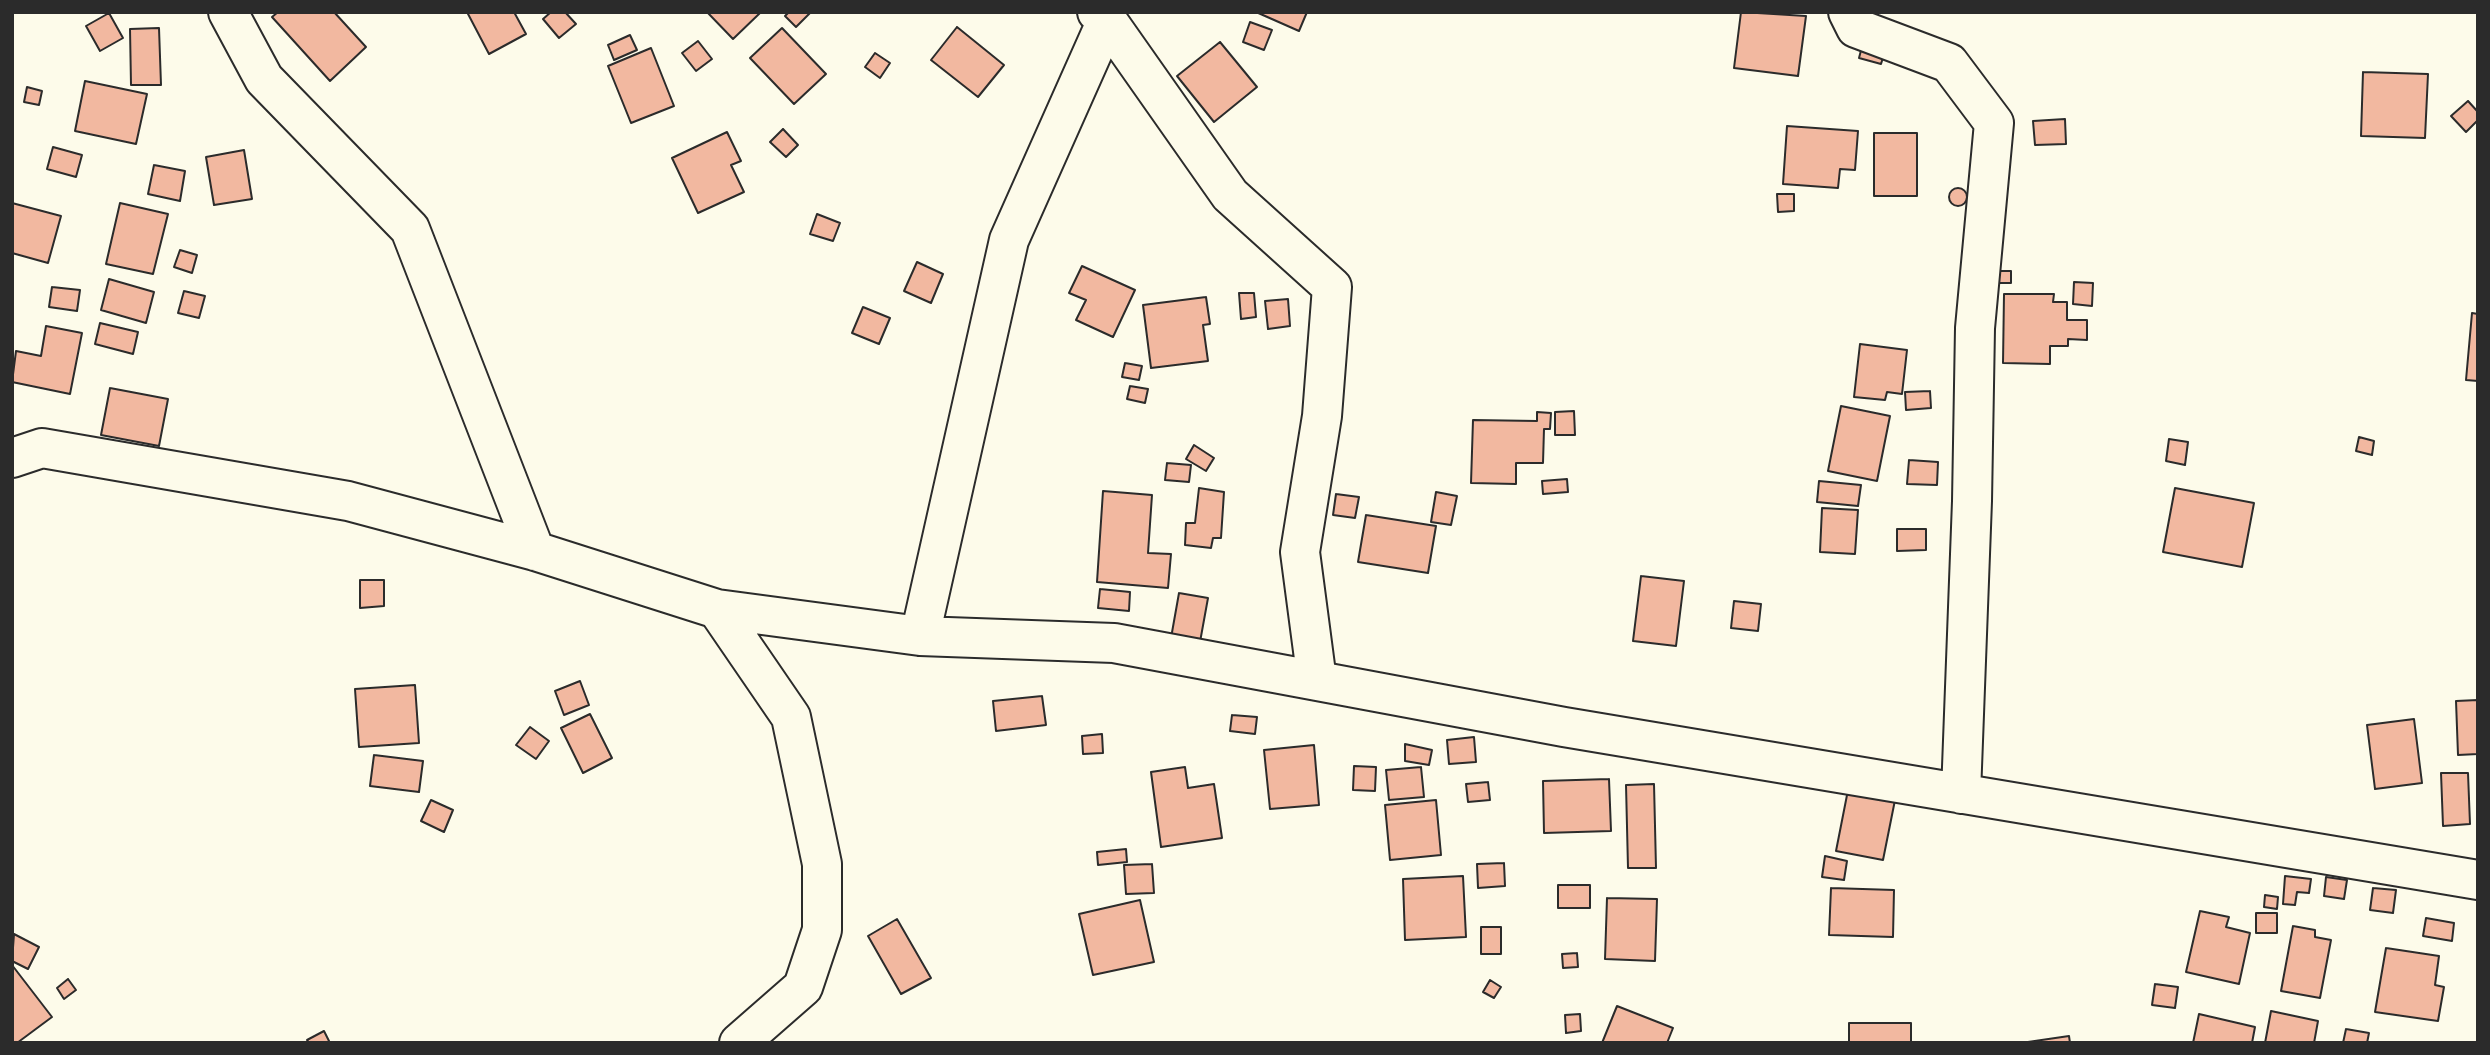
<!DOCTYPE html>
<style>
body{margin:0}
#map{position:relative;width:2490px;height:1055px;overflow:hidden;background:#fdfbea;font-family:Barlow,sans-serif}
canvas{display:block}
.frame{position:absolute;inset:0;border:14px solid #2b2b2b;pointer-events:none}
</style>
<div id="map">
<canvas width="2490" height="1055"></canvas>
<div class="frame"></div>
</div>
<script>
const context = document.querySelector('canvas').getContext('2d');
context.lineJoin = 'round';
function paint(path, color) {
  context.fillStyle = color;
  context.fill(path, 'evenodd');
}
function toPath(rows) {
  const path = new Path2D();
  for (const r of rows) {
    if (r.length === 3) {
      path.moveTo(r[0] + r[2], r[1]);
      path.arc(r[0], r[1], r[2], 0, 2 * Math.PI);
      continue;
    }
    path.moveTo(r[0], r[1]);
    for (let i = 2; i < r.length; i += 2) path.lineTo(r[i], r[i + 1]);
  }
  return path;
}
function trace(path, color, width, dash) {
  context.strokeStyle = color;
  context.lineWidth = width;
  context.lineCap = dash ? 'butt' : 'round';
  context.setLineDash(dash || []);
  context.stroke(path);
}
const building = toPath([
 [278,12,334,12,366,47,330,81,272,17,278,12],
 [467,12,514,12,526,34,489,54,467,12],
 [551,12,565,12,576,24,559,38,543,19,551,12],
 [707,12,760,12,760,13,733,39,707,12],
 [789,12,811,12,796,27,785,16,789,12],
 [1256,12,1307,12,1299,31,1256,12],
 [1741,12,1806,16,1798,76,1734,68,1741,12],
 [109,13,123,38,100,51,86,26,109,13],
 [1250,22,1272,30,1264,50,1243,42,1250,22],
 [957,27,1004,65,978,97,931,60,957,27],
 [159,28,161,85,131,85,130,29,159,28],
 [782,28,826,74,794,104,750,58,782,28],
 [630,35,637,50,614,60,608,45,630,35],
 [1864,39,1887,45,1881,64,1859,58,1864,39],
 [698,41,712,59,696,71,682,53,698,41],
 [1220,42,1257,87,1214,122,1177,76,1220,42],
 [651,48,674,106,631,123,608,66,651,48],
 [875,53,890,63,880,78,865,67,875,53],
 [2363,72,2428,74,2425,138,2361,136,2363,72],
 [85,81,147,94,136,144,75,131,85,81],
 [27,87,42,91,39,105,24,102,27,87],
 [2468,101,2478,112,2478,120,2466,132,2451,116,2468,101],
 [2065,119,2066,144,2035,145,2033,121,2065,119],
 [1787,126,1858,131,1855,170,1840,169,1838,188,1783,184,1787,126],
 [783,129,798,145,786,157,770,142,783,129],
 [727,132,741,161,731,165,744,192,698,213,672,158,727,132],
 [1874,133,1917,133,1917,196,1874,196,1874,133],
 [53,147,82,155,76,177,47,169,53,147],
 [244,150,252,199,214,205,206,157,244,150],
 [154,165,185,171,180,201,148,194,154,165],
 [1958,197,9],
 [1777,194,1794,194,1794,211,1778,212,1777,194],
 [12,203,61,216,48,263,12,253,12,203],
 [120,203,168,214,153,274,106,264,120,203],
 [817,214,840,223,833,241,810,234,817,214],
 [180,250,197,255,192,273,174,267,180,250],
 [917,262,943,274,931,303,904,291,917,262],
 [1082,266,1135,290,1113,337,1076,320,1086,300,1069,293,1082,266],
 [1996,271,2011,271,2011,283,1996,283,1996,271],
 [109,279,154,292,146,323,101,310,109,279],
 [2074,282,2093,283,2092,306,2073,304,2074,282],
 [52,287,80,290,77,311,49,307,52,287],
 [184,291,205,296,199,318,178,313,184,291],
 [1239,293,1254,293,1256,317,1241,319,1239,293],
 [2004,294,2054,294,2053,302,2067,302,2067,320,2087,320,2087,340,2068,339,2068,346,2050,346,2050,364,2003,363,2004,294],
 [1206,297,1210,324,1203,325,1208,361,1151,368,1143,305,1206,297],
 [1288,299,1290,326,1268,329,1265,301,1288,299],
 [863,307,890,318,879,344,852,333,863,307],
 [2472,313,2478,314,2478,381,2466,380,2472,313],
 [100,323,138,332,133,354,95,344,100,323],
 [46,326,82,333,70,394,12,382,16,351,41,356,46,326],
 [1860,344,1907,350,1902,394,1887,392,1885,400,1854,397,1860,344],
 [1125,363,1142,366,1139,380,1122,377,1125,363],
 [1130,386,1148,389,1145,403,1127,399,1130,386],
 [110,388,168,399,159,446,101,435,110,388],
 [1930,391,1931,408,1906,410,1905,392,1930,391],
 [1841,406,1890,416,1877,481,1828,471,1841,406],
 [1574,411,1575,435,1555,435,1555,412,1574,411],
 [1537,412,1551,413,1550,429,1544,429,1543,463,1516,463,1516,484,1471,483,1473,420,1537,421,1537,412],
 [2359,437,2374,441,2372,455,2356,451,2359,437],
 [2169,439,2188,442,2185,465,2166,461,2169,439],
 [1194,445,1214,458,1206,471,1186,459,1194,445],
 [1909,460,1938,462,1937,485,1907,484,1909,460],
 [1167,463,1191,465,1189,482,1165,480,1167,463],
 [1567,479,1568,492,1543,494,1542,481,1567,479],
 [1819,481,1861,485,1858,506,1817,502,1819,481],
 [1199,488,1224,492,1221,538,1213,538,1211,548,1185,545,1186,523,1195,523,1199,488],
 [2175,488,2254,503,2242,567,2163,552,2175,488],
 [1103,491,1152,495,1148,553,1171,554,1168,588,1097,582,1103,491],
 [1436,492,1457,496,1451,525,1431,522,1436,492],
 [1336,494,1359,497,1355,518,1333,515,1336,494],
 [1822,508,1858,510,1855,554,1820,552,1822,508],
 [1366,515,1436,526,1428,573,1358,562,1366,515],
 [1897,529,1926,529,1926,550,1897,551,1897,529],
 [1641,576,1684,581,1676,646,1633,641,1641,576],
 [360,580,384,580,384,606,360,608,360,580],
 [1100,589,1130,592,1129,611,1098,608,1100,589],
 [1179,593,1208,598,1200,642,1171,638,1179,593],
 [1734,601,1761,604,1758,631,1731,628,1734,601],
 [580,681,589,705,564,715,555,691,580,681],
 [415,685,419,743,359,747,355,689,415,685],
 [1042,696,1046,725,996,731,993,701,1042,696],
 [2478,700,2478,754,2458,755,2456,701,2478,700],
 [590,714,612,758,583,773,561,728,590,714],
 [1232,715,1257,717,1255,734,1230,731,1232,715],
 [2414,719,2422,783,2375,789,2367,725,2414,719],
 [530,727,549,741,536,759,516,745,530,727],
 [1102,734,1103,753,1083,754,1082,736,1102,734],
 [1474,737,1476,762,1449,764,1447,740,1474,737],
 [1405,744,1432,750,1429,765,1405,761,1405,744],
 [1314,745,1319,805,1270,809,1264,750,1314,745],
 [374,755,423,761,419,792,370,786,374,755],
 [1354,766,1376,767,1375,791,1353,790,1354,766],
 [1185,767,1188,788,1214,784,1222,838,1161,847,1151,772,1185,767],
 [1421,767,1424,797,1389,800,1386,770,1421,767],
 [2441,773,2468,773,2470,824,2443,826,2441,773],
 [1609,779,1611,831,1544,833,1543,781,1609,779],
 [1488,782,1490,800,1468,802,1466,784,1488,782],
 [1654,784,1656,868,1628,868,1626,785,1654,784],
 [1848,790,1895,800,1883,860,1836,851,1848,790],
 [431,800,453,810,444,832,421,821,431,800],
 [1436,800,1441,855,1390,860,1385,805,1436,800],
 [1126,849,1127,862,1098,865,1097,852,1126,849],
 [1825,856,1847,861,1844,880,1822,877,1825,856],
 [1504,863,1505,886,1478,888,1477,864,1504,863],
 [1152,864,1154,893,1126,894,1124,865,1152,864],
 [1463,876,1466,937,1405,940,1403,879,1463,876],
 [2285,876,2311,879,2309,893,2297,892,2295,905,2283,904,2285,876],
 [2326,877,2347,880,2344,899,2324,896,2326,877],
 [1558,885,1590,885,1590,908,1558,908,1558,885],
 [1831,888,1894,890,1893,937,1829,935,1831,888],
 [2373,888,2396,890,2393,913,2370,910,2373,888],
 [2265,895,2278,897,2277,909,2264,907,2265,895],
 [1607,898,1657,899,1655,961,1605,959,1607,898],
 [1140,900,1154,962,1093,975,1079,914,1140,900],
 [2200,911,2229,917,2226,927,2250,933,2239,984,2186,972,2200,911],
 [2256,913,2277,913,2277,933,2256,933,2256,913],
 [2426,918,2454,923,2452,941,2423,936,2426,918],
 [897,919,931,978,901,994,868,936,897,919],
 [2293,926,2315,930,2315,937,2331,940,2320,998,2281,991,2293,926],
 [1481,927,1501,927,1501,954,1481,954,1481,927],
 [14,934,39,947,28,969,12,961,14,934],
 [2386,948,2439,956,2435,985,2444,987,2438,1021,2375,1012,2386,948],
 [1577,953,1578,967,1563,968,1562,954,1577,953],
 [12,965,52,1017,17,1043,12,1043,12,965],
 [68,979,76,990,64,999,57,988,68,979],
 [1490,980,1501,987,1494,998,1483,992,1490,980],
 [2155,984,2178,987,2175,1008,2152,1005,2155,984],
 [1617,1006,1673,1028,1667,1043,1602,1043,1617,1006],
 [2271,1011,2318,1021,2314,1043,2265,1043,2271,1011],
 [1580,1014,1581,1031,1566,1033,1565,1015,1580,1014],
 [2199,1014,2255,1027,2252,1043,2193,1043,2199,1014],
 [1849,1023,1911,1023,1911,1043,1849,1043,1849,1023],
 [2346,1029,2369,1033,2367,1043,2343,1043,2346,1029],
 [324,1031,330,1043,309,1043,307,1040,324,1031],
 [2069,1036,2070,1043,2021,1043,2069,1036]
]);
paint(building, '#f2b8a0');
trace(building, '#2b2b2b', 2);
const minor = toPath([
 [228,12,264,79,410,229,535,551],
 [1097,12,1107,20,1230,195,1332,287,1322,416,1300,552,1317,681],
 [1848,12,1856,28,1949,63,1994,123,1975,328,1972,501,1961,794],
 [12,458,42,448,348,501,535,551,717,609,920,636,1114,643,1564,727,2478,880],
 [717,609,791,717,822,864,822,930,803,987,739,1043],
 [920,636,1009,240,1107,20]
]);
trace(minor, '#2b2b2b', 42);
trace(minor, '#fdfbea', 38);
</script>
